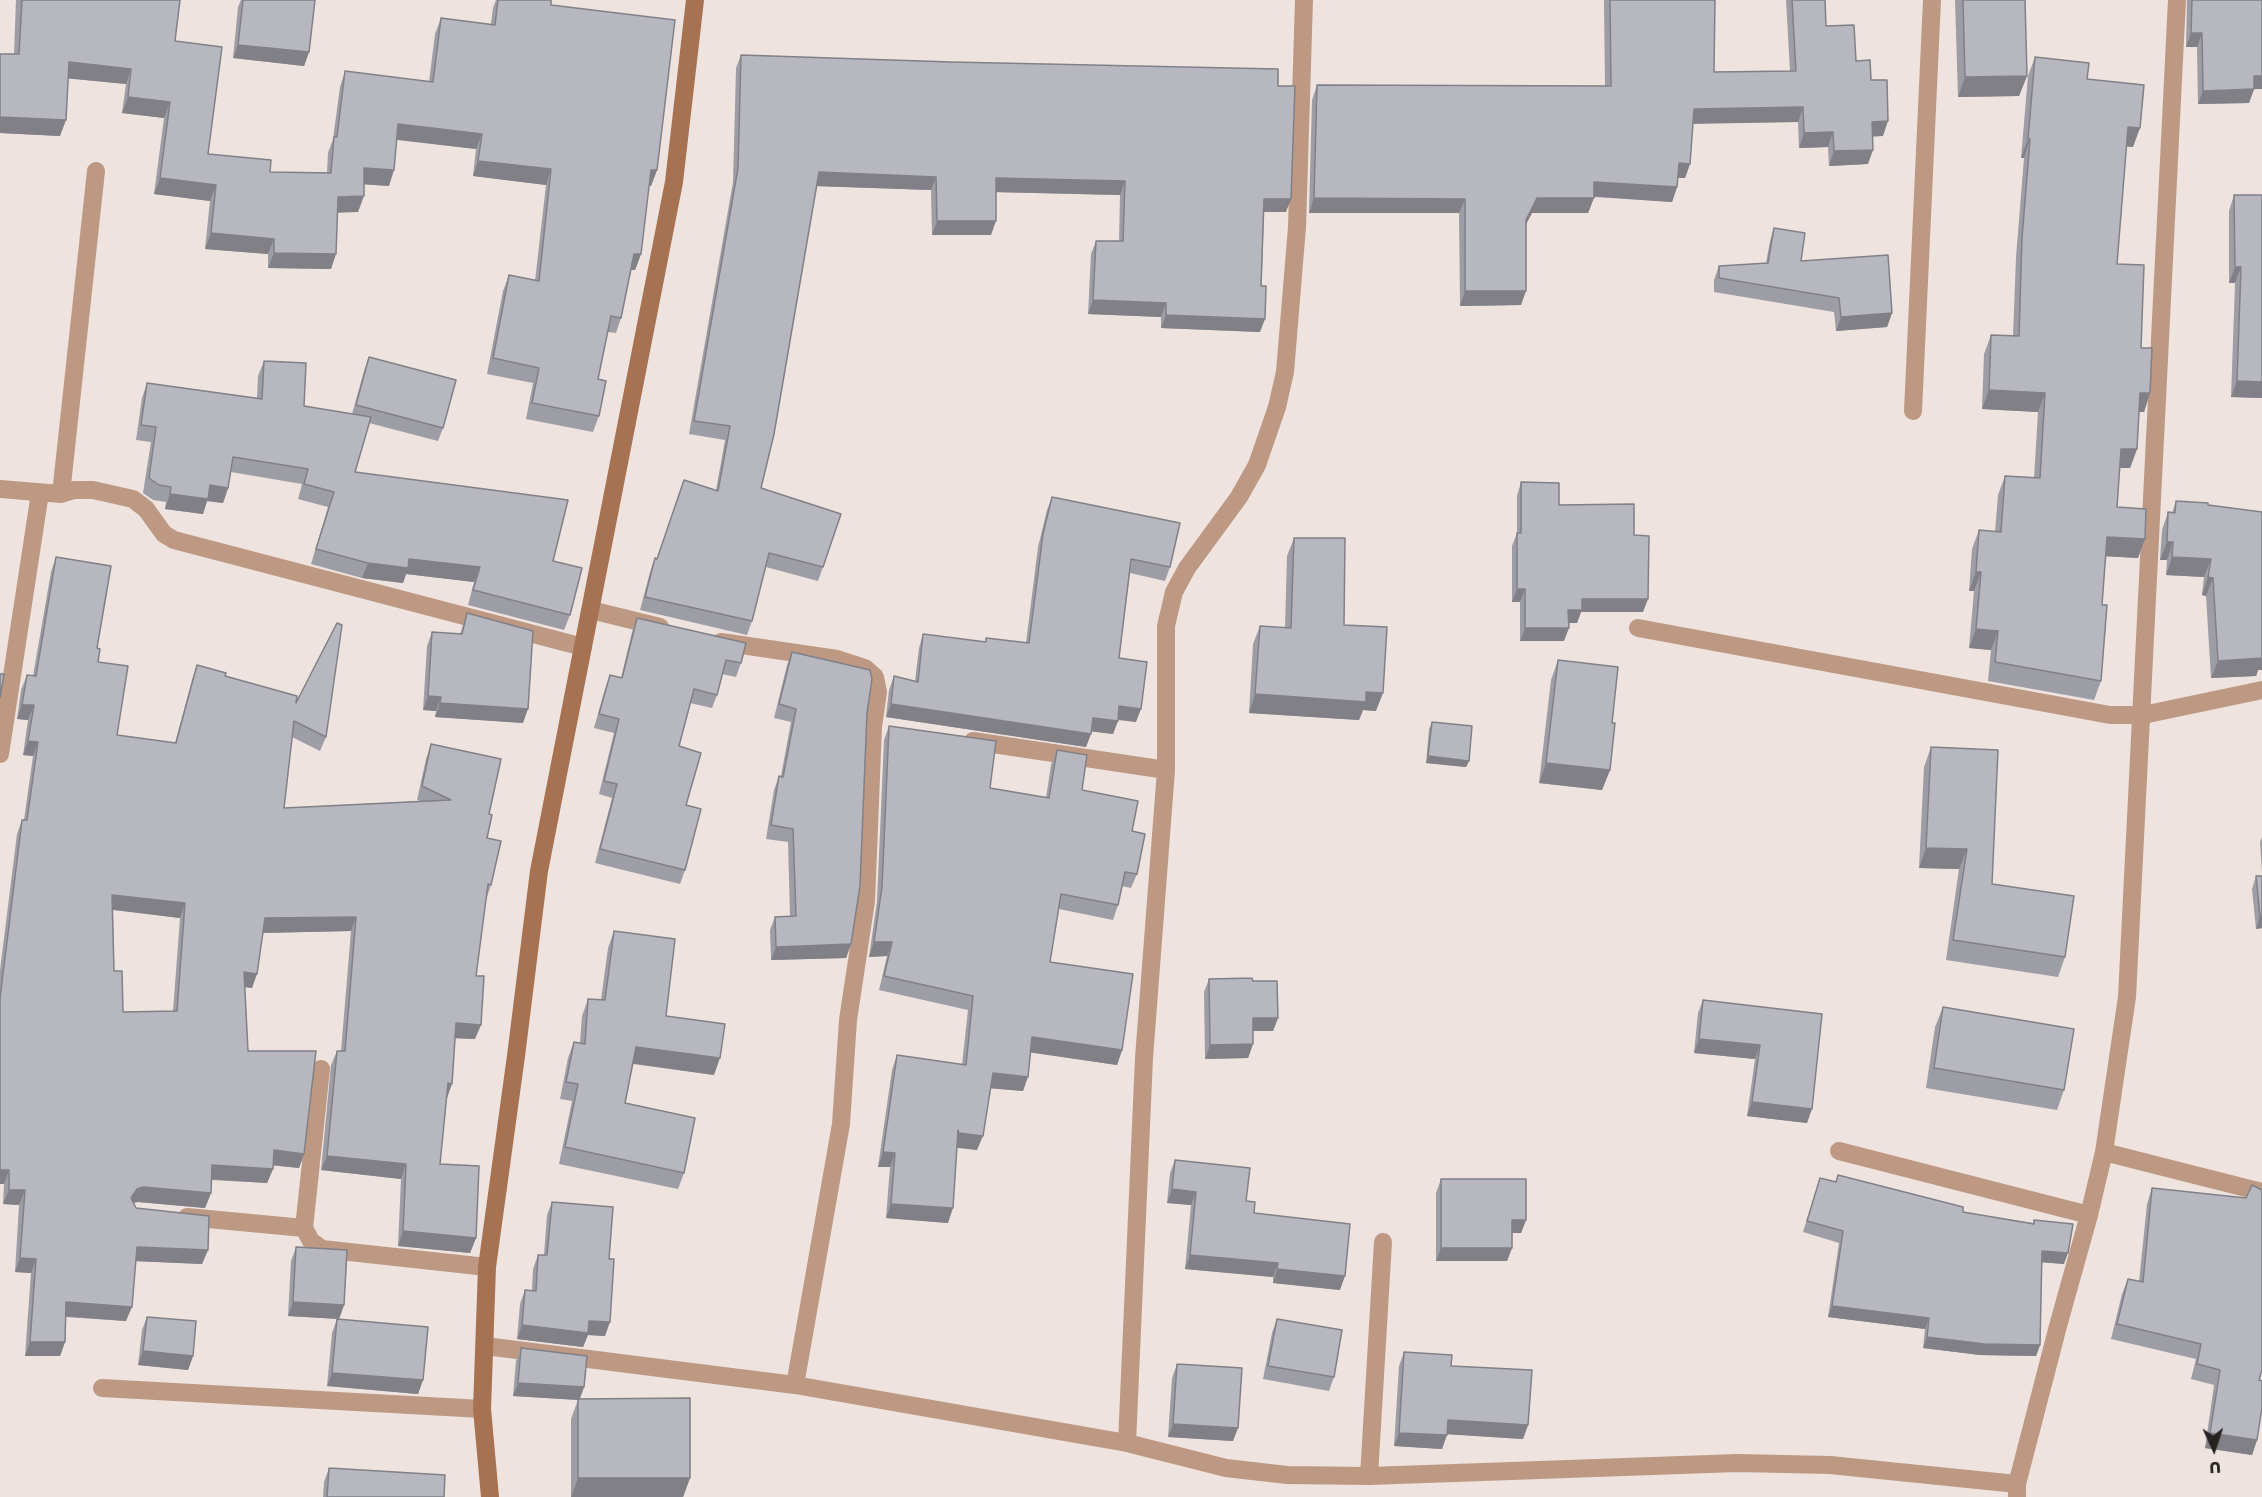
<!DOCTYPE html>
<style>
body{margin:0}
#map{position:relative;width:2262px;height:1497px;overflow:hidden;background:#eee3df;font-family:Poppins,sans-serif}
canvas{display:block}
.north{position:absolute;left:2184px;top:1419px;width:60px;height:60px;-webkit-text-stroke:4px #eee3df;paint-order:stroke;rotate:177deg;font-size:16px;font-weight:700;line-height:24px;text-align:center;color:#262220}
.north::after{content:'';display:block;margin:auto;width:21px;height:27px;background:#262220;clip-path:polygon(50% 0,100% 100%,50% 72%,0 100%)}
</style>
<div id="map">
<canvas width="2262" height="1497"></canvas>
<div class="north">U</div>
</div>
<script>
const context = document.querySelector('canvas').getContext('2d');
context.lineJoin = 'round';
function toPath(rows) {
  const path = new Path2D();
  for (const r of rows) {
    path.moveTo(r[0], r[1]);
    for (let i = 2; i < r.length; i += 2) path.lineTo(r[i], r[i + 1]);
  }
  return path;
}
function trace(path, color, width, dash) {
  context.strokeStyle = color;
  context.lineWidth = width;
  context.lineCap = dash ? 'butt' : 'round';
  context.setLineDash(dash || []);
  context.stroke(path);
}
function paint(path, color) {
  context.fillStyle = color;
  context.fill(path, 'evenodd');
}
trace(toPath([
 [1839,1151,2089,1215],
 [1369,1476,1383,1242]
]), '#bd9983', 18);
trace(toPath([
 [1913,411,1932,0],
 [0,489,61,494,74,490,93,490,133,499,146,509,164,534,174,540,583,647],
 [61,494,96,171],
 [591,610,660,627],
 [1638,628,2110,715,2143,715,2262,690],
 [721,642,837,659,865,668,875,677,878,692,873,727,866,901,848,1020,841,1124,795,1385],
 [973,741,1166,770],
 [0,754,40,493],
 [321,1069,304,1228,311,1241,322,1249,487,1267],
 [2104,1152,2262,1192],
 [187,1217,304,1228],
 [485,1346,795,1385,1127,1443,1226,1468,1287,1475,1369,1476,1738,1463,1830,1465,2017,1484],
 [102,1388,482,1409],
 [1127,1443,1144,1058,1166,770,1166,626,1174,592,1187,568,1239,497,1257,465,1277,407,1285,372,1297,227,1304,0],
 [2017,1497,2017,1484,2058,1326,2089,1215,2104,1152,2127,997,2177,0]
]), '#bd9983', 18);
trace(toPath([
 [490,1497,482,1409,487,1267,516,1056,539,871,674,182,695,0]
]), '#a77252', 18);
paint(toPath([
 [16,0,180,0,175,41,208,154,270,172,327,173,328,153,333,139,340,87,345,71,429,82,435,34,441,18,491,24,493,8,496,0,551,0,551,5,657,170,651,186,649,186,641,254,635,270,631,270,621,318,616,333,608,332,598,379,599,416,593,432,526,419,533,383,487,374,503,291,509,275,535,281,546,185,473,176,476,149,397,140,389,186,364,184,358,212,337,212,331,269,268,268,268,254,205,249,210,201,154,194,164,118,122,113,126,84,68,78,60,136,0,133,0,54,14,54],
 [241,0,315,0,309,52,304,66,233,58,238,7],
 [1604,0,1715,0,1714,72,1790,71,1786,0,1825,0,1826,26,1856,61,1871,80,1883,136,1873,136,1868,164,1829,166,1828,147,1799,148,1798,122,1693,123,1690,164,1685,178,1678,178,1677,187,1672,202,1594,197,1588,213,1532,213,1526,224,1521,305,1460,306,1459,213,1309,213,1312,100,1317,85,1605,86],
 [1955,0,2025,0,2027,76,2019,96,1958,97],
 [2187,0,2262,0,2254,89,2249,103,2198,104,2197,47,2186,47],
 [741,55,1278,86,1286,212,1264,212,1260,332,1161,328,1161,317,1088,314,1091,254,1096,241,1119,241,1120,195,996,192,991,235,932,235,931,190,816,186,761,488,823,567,818,581,766,567,752,621,747,635,640,610,650,572,655,558,657,559,716,490,725,440,689,434,733,182,736,68],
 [2035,57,2087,79,2133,147,2126,146,2117,264,2141,348,2150,393,2144,412,2139,412,2137,449,2130,468,2120,468,2117,507,2138,558,2106,556,2102,605,2101,681,2094,700,1988,681,1991,650,1969,648,1974,591,1969,591,1972,549,1979,530,1995,532,1998,495,2005,476,2034,478,2038,412,1982,409,1984,354,1991,335,2013,336,2016,257,2024,158,2021,158,2028,76],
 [2234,195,2262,398,2231,397,2235,283,2229,283,2229,211],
 [1774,228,1801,261,1892,313,1887,327,1836,331,1834,312,1714,292,1714,280,1719,266,1766,263,1770,241],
 [369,357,443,428,438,441,369,423,355,472,553,561,570,615,564,630,468,605,474,582,406,574,403,583,362,578,311,564,328,507,298,499,302,484,231,472,228,488,223,503,207,501,203,514,165,509,166,502,153,500,143,493,151,442,136,440,142,398,147,383,257,398,258,376,264,361,304,406,352,414,364,371],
 [1521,482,1559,505,1634,535,1643,612,1581,612,1577,623,1568,623,1564,641,1520,641,1520,602,1512,602,1512,546,1517,533,1517,496],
 [1052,497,1170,567,1165,581,1130,573,1119,658,1136,722,1118,720,1113,734,1091,731,1086,747,886,717,889,690,894,676,915,681,919,648,923,634,985,642,986,638,1026,643,1038,547,1047,510],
 [2176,501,2262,512,2262,670,2258,670,2256,676,2211,678,2206,596,2202,595,2204,577,2166,575,2167,560,2160,560,2162,530,2168,512,2172,513],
 [1294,538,1344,625,1376,711,1363,710,1359,720,1249,713,1253,644,1260,626,1285,628,1287,556],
 [56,557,97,648,98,662,117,735,175,743,192,680,197,665,296,703,326,737,320,751,292,737,284,808,420,801,417,800,426,759,431,744,489,814,487,838,491,885,486,900,476,976,475,1039,455,1038,446,1098,440,1164,476,1238,470,1253,398,1246,401,1179,321,1170,331,1065,337,1051,341,1051,351,931,263,933,252,988,245,987,248,1051,304,1154,299,1168,273,1165,273,1169,267,1183,211,1180,211,1193,205,1208,138,1202,134,1203,136,1208,208,1250,202,1264,136,1261,126,1321,65,1317,65,1342,60,1356,25,1356,31,1273,15,1272,19,1205,3,1204,4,1184,0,1184,0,970,17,834,22,820,24,820,33,756,23,755,28,720,17,719,21,690,27,675,33,676,51,572],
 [113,910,180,918,173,1011,123,1012,114,971],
 [467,613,523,723,435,717,436,711,423,710,427,646,432,632,460,634],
 [637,618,741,663,736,677,722,674,717,695,712,708,690,703,679,746,686,805,685,870,680,884,595,863,612,798,599,794,614,733,594,728,605,689,610,675,621,678,632,632],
 [792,652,867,713,851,944,846,958,771,960,770,930,775,917,790,916,788,842,766,839,774,790,779,776,781,776,791,722,774,718,787,665],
 [1558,660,1612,723,1610,770,1602,790,1539,783,1551,680],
 [1432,722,1469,761,1466,767,1426,763,1429,729],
 [889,726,990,788,1046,798,1051,765,1057,750,1082,790,1132,831,1137,874,1131,888,1122,886,1118,905,1113,920,1059,909,1050,962,1122,1050,1117,1065,1031,1052,1023,1091,990,1088,977,1150,957,1148,948,1223,886,1218,890,1167,878,1167,892,1070,897,1055,962,1065,968,1010,879,990,887,956,869,957,877,901,884,740],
 [1931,747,1992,884,2065,957,2058,977,1946,960,1959,869,1919,868,1924,767],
 [2262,837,2262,873,2260,842],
 [2256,876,2262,876,2262,928,2256,929,2252,889],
 [614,931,666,1016,714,1075,633,1064,625,1103,684,1173,678,1189,559,1164,572,1101,560,1099,568,1058,574,1042,580,1043,582,1016,588,999,601,1000,608,948],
 [1209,979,1253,981,1278,1018,1273,1031,1253,1031,1253,1044,1248,1058,1205,1059,1204,992],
 [1703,1000,1822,1014,1807,1123,1747,1116,1755,1059,1694,1053,1698,1013],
 [1943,1007,2064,1090,2057,1110,1926,1088,1935,1027],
 [1175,1160,1246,1201,1254,1213,1340,1290,1273,1283,1273,1277,1185,1269,1191,1205,1167,1203,1170,1173],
 [1820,1178,1835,1182,1963,1212,2033,1223,2034,1220,2064,1264,2041,1262,2040,1345,2036,1356,1980,1355,1923,1348,1925,1329,1828,1317,1839,1243,1803,1232],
 [1441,1179,1526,1220,1521,1233,1512,1233,1512,1248,1507,1261,1436,1261,1436,1193],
 [2152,1188,2259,1380,2257,1440,2252,1455,2205,1448,2214,1385,2191,1379,2196,1359,2111,1339,2122,1294,2128,1279,2139,1282,2147,1204],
 [552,1202,609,1259,605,1336,588,1335,583,1347,517,1339,520,1304,525,1290,532,1290,533,1269,538,1255,544,1255,547,1215],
 [296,1247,344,1305,339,1319,288,1316,291,1261],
 [147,1317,193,1356,188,1370,138,1365,142,1330],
 [337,1319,423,1380,418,1394,327,1386,332,1333],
 [1277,1319,1334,1377,1329,1391,1263,1379,1272,1333],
 [521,1348,584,1387,580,1399,690,1478,683,1497,571,1497,571,1419,578,1400,513,1396,516,1361],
 [1404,1352,1451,1366,1528,1425,1523,1439,1447,1434,1442,1449,1394,1446,1399,1366],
 [1177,1364,1233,1441,1168,1437,1172,1378],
 [329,1468,444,1497,323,1497,324,1482]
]), '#9d9da5');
paint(toPath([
 [2191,33,2202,33,2197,47,2186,47],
 [238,45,309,52,304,66,233,58],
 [69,62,131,69,126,84,63,78],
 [2027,76,2019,96,1958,97,1965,77],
 [2254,76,2262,76,2262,89,2254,89,2249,103,2198,104,2203,91],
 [128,97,170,102,164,118,122,113],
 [1803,107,1798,122,1688,124,1694,109],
 [0,117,66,120,60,136,0,133],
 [1888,121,1883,136,1867,137,1872,122],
 [398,124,482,134,476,149,392,139],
 [2128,127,2140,128,2133,147,2121,146],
 [1833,132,1828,147,1799,148,1804,133],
 [2028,139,2030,139,2024,158,2021,158],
 [1873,150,1868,164,1829,166,1834,151],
 [478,161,551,169,546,185,473,176],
 [1679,163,1690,164,1685,178,1674,178],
 [364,168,394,170,389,186,358,184],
 [651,170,657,170,651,186,645,185],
 [819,172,936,177,931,190,814,186],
 [160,178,216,185,210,201,154,194],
 [996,178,1125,181,1120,195,991,192],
 [1594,182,1677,187,1672,202,1588,196],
 [364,196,358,212,332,213,338,197],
 [1314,198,1465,199,1459,213,1309,213],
 [1537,198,1594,198,1588,213,1532,213,1521,234,1526,220],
 [1264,199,1291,199,1286,212,1259,212],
 [937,221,996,221,991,235,932,235],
 [211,233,274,239,268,254,205,249],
 [274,253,336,254,331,269,268,268],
 [634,254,641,254,635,270,629,269],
 [2235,267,2241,267,2235,283,2229,283],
 [1465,291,1526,291,1521,305,1460,306],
 [1093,300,1166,303,1161,317,1088,314],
 [1892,313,1887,327,1836,331,1841,317],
 [1166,315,1265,319,1260,332,1161,328],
 [2237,381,2262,382,2262,398,2231,397],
 [1989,390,2045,393,2038,412,1982,409],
 [2140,393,2150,393,2144,412,2133,412],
 [2121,449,2137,449,2130,468,2114,468],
 [210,485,228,488,223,503,207,501,203,514,165,509,170,494],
 [2107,537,2145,539,2138,558,2100,556],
 [2167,542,2173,542,2167,560,2160,560],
 [2172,557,2211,559,2204,577,2166,575],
 [409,559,480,567,474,582,406,574,403,583,362,578,368,563],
 [1976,572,1981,572,1974,591,1969,591],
 [2208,577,2213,578,2206,596,2202,595],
 [1517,589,1525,589,1520,602,1512,602],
 [1582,599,1648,599,1643,612,1581,612,1577,623,1563,623,1568,610],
 [1525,628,1569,628,1564,641,1520,641],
 [1976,629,1998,631,1991,650,1969,648],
 [2262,652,2262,670,2258,670,2256,676,2211,678,2218,661],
 [1366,692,1383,693,1376,711,1363,710,1359,720,1249,713,1255,694],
 [428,696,441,697,436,711,423,710],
 [440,703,528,709,523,723,435,717],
 [891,704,1091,734,1086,747,886,717],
 [22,705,34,705,28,720,17,719],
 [1119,706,1141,709,1136,722,1115,719],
 [1093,718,1118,721,1113,734,1088,731],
 [28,741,38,742,33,756,23,755],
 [1428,756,1469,761,1466,767,1426,763],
 [1546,763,1610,770,1602,790,1539,783],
 [1926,848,1967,849,1959,869,1919,868],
 [112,895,185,903,180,918,107,909],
 [2260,916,2262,916,2262,928,2256,929],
 [356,917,351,931,259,933,265,918],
 [874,942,892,942,887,956,869,957],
 [851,944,846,958,771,960,776,947],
 [244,972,257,974,252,988,238,986],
 [1253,1018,1278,1018,1273,1031,1248,1031],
 [456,1023,481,1025,475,1039,450,1038],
 [1032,1037,1122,1050,1117,1065,1027,1052],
 [1699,1039,1760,1045,1755,1059,1694,1053],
 [1253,1044,1248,1058,1205,1059,1210,1045],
 [636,1047,720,1058,714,1075,630,1063],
 [993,1073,1028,1077,1023,1091,987,1088],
 [448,1083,452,1084,447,1098,442,1098],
 [1752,1102,1812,1109,1807,1123,1747,1116],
 [959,1133,983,1136,977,1150,954,1147],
 [274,1150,304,1154,299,1168,269,1165],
 [883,1152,895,1153,890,1167,878,1167],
 [327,1156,406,1164,401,1179,321,1170],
 [212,1165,273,1169,267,1183,207,1179],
 [0,1170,9,1170,4,1184,0,1184],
 [143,1187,211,1193,205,1208,138,1202,132,1203,131,1198,137,1189],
 [1172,1189,1196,1192,1191,1205,1167,1203],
 [9,1190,25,1190,19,1205,3,1204],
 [891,1204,953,1208,948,1223,886,1218],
 [1512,1220,1526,1220,1521,1233,1507,1233],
 [403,1231,476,1238,470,1253,398,1246],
 [137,1247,208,1250,202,1264,132,1261],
 [1441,1248,1512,1248,1507,1261,1436,1261],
 [2042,1251,2068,1253,2064,1264,2038,1262],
 [1190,1255,1278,1263,1273,1277,1185,1269],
 [20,1258,36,1259,31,1273,15,1272],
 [1277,1269,1345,1276,1340,1290,1273,1283],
 [66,1302,132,1307,126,1321,60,1316],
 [293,1302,344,1305,339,1319,288,1316],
 [1832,1306,1929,1318,1925,1329,1828,1317],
 [589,1321,610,1322,605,1336,588,1335,583,1347,517,1339,522,1325],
 [1927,1337,2040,1345,2036,1356,1980,1355,1923,1348],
 [30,1342,65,1342,60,1356,25,1356],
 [143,1351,193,1356,188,1370,138,1365],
 [332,1373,423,1380,418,1394,327,1386],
 [518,1383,584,1387,579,1400,513,1396],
 [1448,1420,1528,1425,1523,1439,1443,1434],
 [1173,1424,1238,1428,1233,1441,1168,1437],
 [1399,1433,1447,1435,1442,1449,1394,1446],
 [2210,1433,2257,1440,2252,1455,2205,1448],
 [578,1478,690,1478,683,1497,571,1497]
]), '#808086');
const building = toPath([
 [22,0,180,0,175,41,222,47,208,154,271,160,270,172,331,173,334,137,337,137,345,71,433,82,441,18,495,25,498,0,551,0,551,5,675,20,657,170,651,170,641,254,634,254,621,318,611,316,598,379,606,381,599,416,532,403,539,368,493,358,509,275,539,281,551,169,478,161,482,134,398,124,394,170,364,168,364,196,338,197,336,254,274,253,274,239,211,233,216,185,160,178,170,102,128,97,131,69,69,62,66,120,0,117,0,54,19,54,22,0],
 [243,0,315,0,309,52,238,45,243,0],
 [1610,0,1715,0,1714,72,1796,71,1792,0,1825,0,1826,26,1854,25,1856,61,1870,60,1871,80,1887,80,1888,121,1872,122,1873,150,1834,151,1833,132,1804,133,1803,107,1694,109,1690,164,1679,163,1677,187,1594,182,1594,198,1537,198,1526,220,1526,291,1465,291,1465,199,1314,198,1317,85,1611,86,1610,0],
 [1963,0,2025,0,2027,76,1965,77,1963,0],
 [2192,0,2262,0,2262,76,2254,76,2254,89,2203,91,2202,33,2191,33,2192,0],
 [741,55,951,62,1278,69,1278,86,1295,86,1291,199,1264,199,1261,286,1266,286,1265,319,1166,315,1166,303,1093,300,1096,241,1123,241,1125,181,996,178,996,221,937,221,936,177,819,172,774,434,761,488,841,514,823,567,769,553,752,621,645,597,655,558,657,559,684,480,718,491,730,426,694,421,738,168,741,55],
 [2035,57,2089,63,2087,79,2144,85,2140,128,2128,127,2117,264,2144,265,2141,348,2152,348,2150,393,2140,393,2137,449,2121,449,2117,507,2146,509,2145,539,2107,537,2102,605,2107,605,2101,681,1995,662,1998,631,1976,629,1981,572,1976,572,1979,530,2001,532,2005,476,2040,478,2045,393,1989,390,1991,335,2019,336,2022,238,2030,139,2028,139,2035,57],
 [2234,195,2262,195,2262,382,2237,381,2241,267,2235,267,2234,195],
 [1774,228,1805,233,1801,261,1888,255,1892,313,1841,317,1839,298,1719,278,1719,266,1768,263,1774,228],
 [369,357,456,380,443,428,356,405,369,357],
 [264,361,306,363,304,406,371,417,355,472,568,500,553,561,582,568,570,615,473,590,480,567,409,559,408,568,368,563,316,549,334,492,304,484,308,469,233,457,228,488,210,485,208,499,170,494,171,487,159,485,149,478,156,427,141,425,147,383,262,399,264,361],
 [1521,482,1559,483,1559,505,1634,504,1634,535,1649,536,1648,599,1582,599,1582,610,1568,610,1569,628,1525,628,1525,589,1517,589,1517,533,1521,533,1521,482],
 [1052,497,1180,523,1170,567,1131,559,1119,658,1147,662,1141,709,1119,706,1118,721,1093,718,1091,734,891,704,894,676,918,682,923,634,986,642,986,638,1029,643,1043,534,1052,497],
 [2176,501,2208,503,2208,505,2262,512,2262,658,2218,661,2213,578,2208,577,2211,559,2172,557,2173,542,2167,542,2168,512,2175,513,2176,501],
 [1294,538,1345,538,1344,625,1387,627,1383,693,1366,692,1366,702,1255,694,1260,626,1291,628,1294,538],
 [56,557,111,566,97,648,100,649,98,662,128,666,117,735,176,743,197,665,226,673,225,676,297,696,296,703,337,623,342,625,326,737,294,721,284,808,451,800,422,786,431,744,501,759,489,814,492,815,487,838,501,841,491,885,488,884,476,976,484,976,481,1025,456,1023,452,1084,448,1083,440,1164,479,1166,476,1238,403,1231,406,1164,327,1156,337,1051,345,1051,356,917,265,918,257,974,244,972,248,1051,316,1051,304,1154,274,1150,273,1169,212,1165,211,1193,143,1187,137,1189,131,1198,136,1208,209,1216,208,1250,137,1247,132,1307,66,1302,65,1342,30,1342,36,1259,20,1258,25,1190,9,1190,9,1170,0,1170,0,998,22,820,27,820,38,742,28,741,34,705,22,705,27,675,36,676,56,557],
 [112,895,185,903,177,1011,123,1012,122,971,114,971,112,895],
 [467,613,533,631,528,709,440,703,441,697,428,696,432,632,462,634,467,613],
 [637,618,746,643,741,663,726,660,717,695,694,689,679,746,701,753,686,805,701,809,685,870,600,849,617,784,604,781,619,719,599,714,610,675,622,678,637,618],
 [792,652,870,670,872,679,867,713,860,886,851,944,776,947,775,917,796,916,793,829,771,825,779,776,783,777,796,709,779,704,792,652],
 [1558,660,1618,667,1612,723,1615,723,1610,770,1546,763,1558,660],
 [0,674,4,674,0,698,0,674],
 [1432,722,1472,726,1469,761,1428,756,1432,722],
 [889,726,996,741,990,788,1049,798,1057,750,1087,755,1082,790,1138,801,1132,831,1145,834,1137,874,1125,872,1118,905,1061,894,1050,962,1133,974,1122,1050,1032,1037,1028,1077,993,1073,983,1136,959,1133,958,1130,953,1208,891,1204,895,1153,883,1152,897,1055,966,1065,973,996,884,976,892,942,874,942,882,887,889,726],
 [1931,747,1998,750,1992,884,2074,896,2065,957,1953,940,1967,849,1926,848,1931,747],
 [2256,876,2262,876,2262,916,2260,916,2256,876],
 [614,931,675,939,666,1016,725,1024,720,1058,636,1047,625,1103,695,1118,684,1173,565,1147,578,1084,566,1082,574,1042,585,1044,588,999,605,1000,614,931],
 [1252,978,1253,981,1277,981,1278,1018,1253,1018,1253,1044,1210,1045,1209,979,1252,978],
 [1703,1000,1822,1014,1812,1109,1752,1102,1760,1045,1699,1039,1703,1000],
 [1943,1007,2074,1029,2064,1090,1934,1068,1943,1007],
 [1175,1160,1250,1168,1246,1201,1255,1202,1254,1213,1350,1224,1345,1276,1277,1269,1278,1263,1190,1255,1196,1192,1172,1189,1175,1160],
 [1838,1175,1963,1207,1963,1212,2034,1224,2034,1220,2073,1224,2068,1253,2042,1251,2040,1345,1984,1344,1927,1337,1929,1318,1832,1306,1843,1231,1807,1221,1820,1178,1836,1182,1838,1175],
 [1441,1179,1526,1179,1526,1220,1512,1220,1512,1248,1441,1248,1441,1179],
 [2252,1185,2262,1190,2262,1370,2259,1380,2262,1381,2262,1407,2257,1440,2210,1433,2220,1370,2197,1364,2201,1344,2117,1324,2128,1279,2143,1282,2152,1188,2246,1198,2252,1185],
 [552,1202,613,1207,609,1259,614,1259,610,1322,589,1321,588,1333,522,1325,525,1290,536,1291,538,1255,547,1255,552,1202],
 [296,1247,347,1250,344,1305,293,1302,296,1247],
 [147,1317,196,1321,193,1356,143,1351,147,1317],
 [337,1319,428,1327,423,1380,332,1373,337,1319],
 [1277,1319,1342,1330,1334,1377,1268,1366,1277,1319],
 [521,1348,587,1356,584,1387,518,1383,521,1348],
 [1404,1352,1452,1355,1451,1366,1532,1370,1528,1425,1448,1420,1447,1435,1399,1433,1404,1352],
 [1177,1364,1242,1368,1238,1428,1173,1424,1177,1364],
 [690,1398,690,1478,578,1478,578,1399,690,1398],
 [329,1468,445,1475,444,1497,327,1497,329,1468]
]);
paint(building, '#b7b7c0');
trace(building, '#808086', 1.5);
</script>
